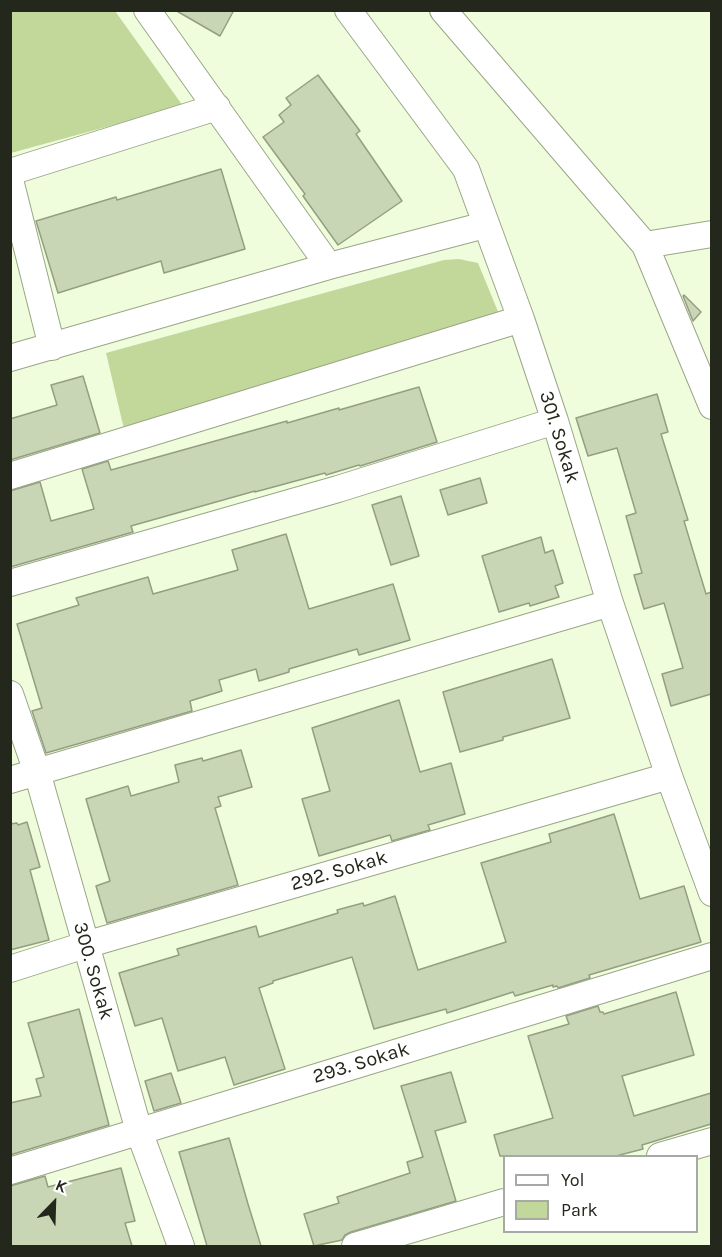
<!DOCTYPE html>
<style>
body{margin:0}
#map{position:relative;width:722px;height:1257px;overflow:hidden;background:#f0fddc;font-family:Karla,sans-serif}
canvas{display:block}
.frame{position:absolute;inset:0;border:12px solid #24281c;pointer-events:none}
.legend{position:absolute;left:503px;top:1155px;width:195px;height:78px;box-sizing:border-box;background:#fff;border:2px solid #a7a9a4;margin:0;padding:8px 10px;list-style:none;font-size:18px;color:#24281c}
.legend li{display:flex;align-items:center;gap:12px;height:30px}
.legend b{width:30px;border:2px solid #a7a9a4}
.north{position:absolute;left:24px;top:1173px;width:60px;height:60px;-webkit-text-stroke:4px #fff;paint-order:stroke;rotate:23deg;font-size:16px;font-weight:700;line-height:24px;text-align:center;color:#24281c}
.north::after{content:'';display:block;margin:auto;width:21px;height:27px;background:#24281c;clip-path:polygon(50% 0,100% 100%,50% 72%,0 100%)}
</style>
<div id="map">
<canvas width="722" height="1257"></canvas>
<div class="frame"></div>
<ul class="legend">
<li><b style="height:8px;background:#fff"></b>Yol</li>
<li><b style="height:16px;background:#c1d89a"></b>Park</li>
</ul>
<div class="north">K</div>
</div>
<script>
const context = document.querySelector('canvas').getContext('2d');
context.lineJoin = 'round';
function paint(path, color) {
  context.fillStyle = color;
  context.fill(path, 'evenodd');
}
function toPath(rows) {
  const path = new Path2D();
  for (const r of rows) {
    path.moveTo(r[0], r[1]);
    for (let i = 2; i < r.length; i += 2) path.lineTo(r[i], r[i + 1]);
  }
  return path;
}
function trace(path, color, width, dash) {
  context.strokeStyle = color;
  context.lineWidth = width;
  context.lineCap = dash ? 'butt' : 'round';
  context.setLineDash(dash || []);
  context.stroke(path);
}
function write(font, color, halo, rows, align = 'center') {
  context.font = font + ' Karla,sans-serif';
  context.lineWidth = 6;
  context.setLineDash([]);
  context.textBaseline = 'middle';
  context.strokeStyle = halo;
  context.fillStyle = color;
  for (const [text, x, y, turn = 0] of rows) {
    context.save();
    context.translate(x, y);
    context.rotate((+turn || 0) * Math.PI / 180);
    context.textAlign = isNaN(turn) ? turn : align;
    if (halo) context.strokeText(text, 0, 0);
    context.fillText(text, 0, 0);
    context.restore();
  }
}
paint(toPath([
 [11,11,115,11,183,106,11,153],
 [459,259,478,263,499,314,124,429,106,353,444,260]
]), '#c1d89a');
const building = toPath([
 [175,10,234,10,220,36,175,10],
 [318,75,360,131,356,134,402,201,338,245,303,196,305,194,263,137,284,122,279,115,291,105,286,98,318,75],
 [221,169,245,249,164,273,161,261,58,293,36,221,116,197,117,200,221,169],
 [684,295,701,312,693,321,683,296,684,295],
 [83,376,100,433,10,460,10,419,57,405,51,385,83,376],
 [419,387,437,442,360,466,359,465,326,475,325,473,255,492,255,491,131,526,133,532,10,567,10,491,40,482,51,521,94,509,82,469,108,461,111,470,287,421,287,423,339,408,339,410,419,387],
 [657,394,668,432,661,434,688,520,684,521,706,594,711,592,711,694,671,706,662,674,683,668,664,603,644,609,634,575,642,573,626,516,636,513,617,448,588,456,576,418,657,394],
 [480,478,487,503,448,515,440,490,480,478],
 [401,496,419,556,391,565,372,505,401,496],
 [286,534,309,609,393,584,410,640,359,655,357,649,289,669,289,672,259,681,256,669,219,680,222,691,190,701,192,711,46,753,32,711,42,708,17,624,79,605,76,598,148,577,153,594,238,570,232,550,286,534],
 [541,537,545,553,553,550,563,583,555,586,559,597,530,606,529,603,499,612,482,556,541,537],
 [552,659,570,718,503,737,503,740,460,752,443,692,552,659],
 [399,700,420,772,451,763,465,814,428,825,430,830,392,841,390,835,319,856,302,799,330,791,312,728,399,700],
 [241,750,252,787,218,797,221,806,215,808,238,885,107,923,96,886,110,881,86,799,128,786,131,796,179,782,175,765,202,758,203,761,241,750],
 [614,814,640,899,684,886,701,942,589,975,590,978,558,988,557,986,553,987,553,985,515,996,513,992,447,1013,446,1009,374,1029,352,957,273,981,273,983,259,988,285,1069,234,1085,225,1057,178,1071,162,1018,135,1026,119,973,179,955,177,949,256,926,259,937,338,913,337,910,363,903,364,906,395,896,418,970,506,942,481,863,551,842,549,834,614,814],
 [27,822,40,867,30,870,49,940,10,950,10,824,17,823,18,825,27,822],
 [676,992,694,1055,622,1076,634,1116,711,1093,711,1124,642,1145,643,1149,616,1156,500,1156,494,1135,553,1118,528,1036,569,1024,566,1016,598,1006,600,1012,603,1012,604,1014,676,992],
 [79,1009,109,1125,10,1155,10,1103,41,1096,36,1079,44,1077,28,1023,79,1009],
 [451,1072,466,1122,435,1131,456,1201,351,1232,345,1235,342,1240,314,1246,304,1214,339,1203,337,1197,410,1173,407,1162,423,1157,401,1086,451,1072],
 [171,1073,181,1103,154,1111,145,1081,171,1073],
 [229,1138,248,1204,261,1246,207,1246,179,1152,229,1138],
 [121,1168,135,1221,125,1223,132,1246,10,1246,10,1186,45,1176,48,1187,121,1168]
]);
paint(building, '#c9d6b6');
trace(building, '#939f81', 1.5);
const minor = toPath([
 [147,10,329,266],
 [348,10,466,169,521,319,555,421,610,603,669,776,712,893],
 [443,10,645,245,712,234],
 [10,172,217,107],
 [10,180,52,347],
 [645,245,712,406],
 [10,358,329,266,485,225],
 [10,476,521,319],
 [10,583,338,489,555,421],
 [10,694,37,772,139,1131,181,1246],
 [10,780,610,603],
 [10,969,85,945,669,776],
 [660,1156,712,1141],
 [10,1171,712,956],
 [355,1246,504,1202]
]);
trace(minor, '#9aa687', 28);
trace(minor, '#fff', 26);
write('20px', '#24281c', '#fff', [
 ["301. Sokak",559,437,73],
 ["292. Sokak",339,871,-16],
 ["300. Sokak",93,971,74],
 ["293. Sokak",361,1063,-17]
]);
</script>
